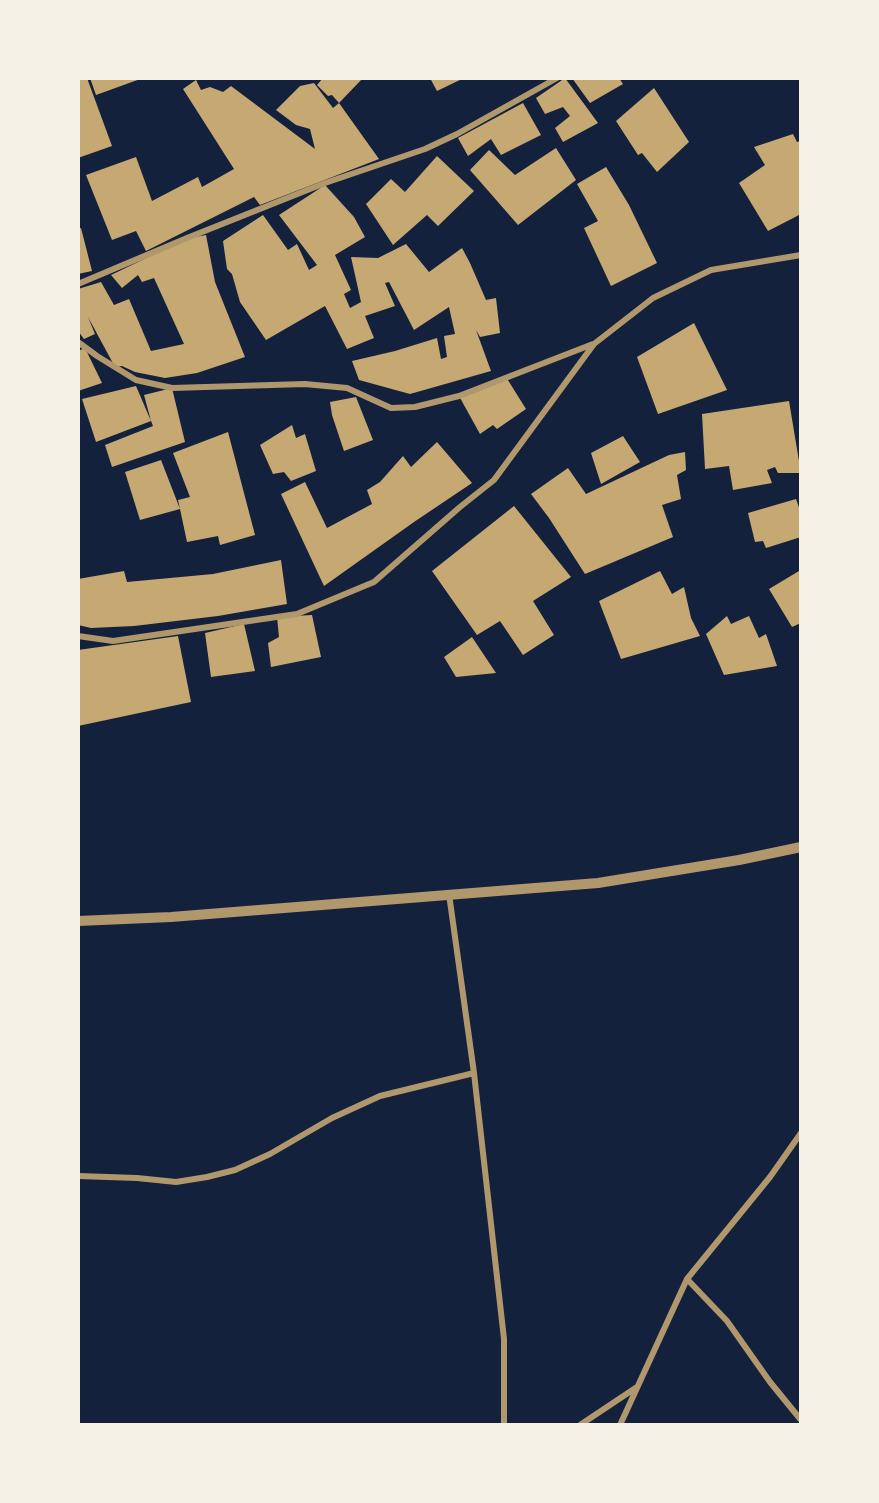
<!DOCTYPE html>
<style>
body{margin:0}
#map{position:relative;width:879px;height:1503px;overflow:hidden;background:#14213d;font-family:"Fira Sans Condensed",sans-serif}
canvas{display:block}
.frame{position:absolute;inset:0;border:80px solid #f6f1e7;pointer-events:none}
</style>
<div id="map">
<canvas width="879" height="1503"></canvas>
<div class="frame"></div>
</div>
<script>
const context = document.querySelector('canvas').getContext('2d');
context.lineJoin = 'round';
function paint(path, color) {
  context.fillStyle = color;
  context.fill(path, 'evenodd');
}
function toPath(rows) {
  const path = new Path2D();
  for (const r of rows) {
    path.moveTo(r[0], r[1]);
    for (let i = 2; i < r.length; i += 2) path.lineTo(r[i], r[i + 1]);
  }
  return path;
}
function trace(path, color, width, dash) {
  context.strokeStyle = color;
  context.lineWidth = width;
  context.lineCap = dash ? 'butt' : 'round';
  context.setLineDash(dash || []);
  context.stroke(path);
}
paint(toPath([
 [78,78,87,78,112,146,78,158],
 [90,78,143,78,96,95],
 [323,78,363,78,339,103,332,95,328,96,317,85],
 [430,78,464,78,437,91],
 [565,78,598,123,563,142,555,128,570,116,563,107,545,114,536,98],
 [572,78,619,78,623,84,590,103],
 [196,80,201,90,210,87,223,92,231,86,315,149,310,129,296,125,276,110,300,86,314,83,333,108,339,103,379,159,260,205,254,197,146,251,136,231,112,240,86,175,136,157,152,201,198,177,202,187,234,169,183,89],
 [654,88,689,142,657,172,642,153,638,155,616,121],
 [523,103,541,135,501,155,491,139,468,156,458,138],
 [793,134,797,142,801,141,801,214,768,231,739,183,765,165,754,147],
 [556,148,576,180,518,225,470,170,489,150,515,175],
 [437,156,474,191,438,226,427,215,393,245,366,204,391,179,405,192],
 [606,167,629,205,657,263,611,286,584,228,598,221,577,184],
 [325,185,354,217,365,237,335,255,351,290,344,294,350,308,361,302,351,257,378,258,406,244,429,272,462,248,470,263,486,300,496,298,500,333,480,337,476,330,491,371,410,394,359,380,352,361,395,351,437,338,441,359,447,357,444,336,455,334,449,307,414,330,389,282,385,283,395,306,365,316,374,338,347,349,325,306,266,340,240,302,232,274,227,269,223,241,263,215,288,250,297,244,309,270,317,265,279,215],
 [81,228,92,271,78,274,78,229],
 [206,235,215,282,245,357,197,373,165,378,135,372,122,366,115,367,88,317,95,334,84,339,78,331,78,289,101,282,114,305,129,299,151,351,184,344,154,278,142,282,138,275,122,288,111,275,186,239],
 [694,323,727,390,658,414,637,357],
 [85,348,102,383,78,391,78,351],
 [506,377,526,409,497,429,493,425,480,434,459,396],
 [136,386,151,421,144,395,172,388,185,442,112,467,105,445,153,426,151,421,96,442,82,399],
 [356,397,373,440,344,451,332,415,330,402],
 [789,401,801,473,778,473,775,467,767,470,772,483,733,490,729,466,705,469,702,414],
 [292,425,296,438,305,434,316,471,291,481,284,472,273,474,260,445],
 [228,432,255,535,220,545,218,536,187,542,180,509,140,520,125,472,161,460,180,509,178,500,190,497,173,453],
 [623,436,640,462,601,484,591,453],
 [437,442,472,483,414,522,324,586,281,494,305,482,327,528,372,504,367,490,380,482,403,456,411,467],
 [685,452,686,470,677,475,681,499,662,505,673,537,585,574,549,518,531,494,568,468,586,494,669,455],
 [796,499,801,513,801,537,766,548,763,541,755,542,748,513],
 [514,506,571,577,533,601,554,635,523,655,500,621,477,635,432,571],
 [281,560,287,604,218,616,134,626,91,628,78,625,78,579,124,571,127,582,213,574],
 [660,571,672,594,684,587,691,618,700,636,621,659,599,601],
 [799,571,801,575,801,623,792,627,769,589],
 [312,615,321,657,271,667,268,643,279,637,277,617],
 [727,616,731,624,749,616,759,638,766,634,777,666,724,675,706,634],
 [244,624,255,671,211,677,205,633],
 [178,636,191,702,78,726,78,650],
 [472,637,496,673,456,677,444,657]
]), '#c6a872');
trace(toPath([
 [78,284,187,238,325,183,425,149,457,134,557,78],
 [78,342,97,356,136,380,172,388,305,384,347,388,391,408,415,407,459,396,593,344],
 [78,636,113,641,297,614,374,582,460,507,494,480,594,344,653,298,711,270,801,255],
 [449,894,474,1073,504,1339,504,1425],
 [78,1176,137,1178,176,1182,207,1177,235,1170,270,1154,332,1118,380,1096,474,1073],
 [687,1279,727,1321,770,1382,801,1420],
 [580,1425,637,1387],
 [620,1425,687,1279,770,1177,801,1133]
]), '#b1986c', 6);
trace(toPath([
 [78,921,171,917,598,883,739,860,801,847]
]), '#b1986c', 10);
</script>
